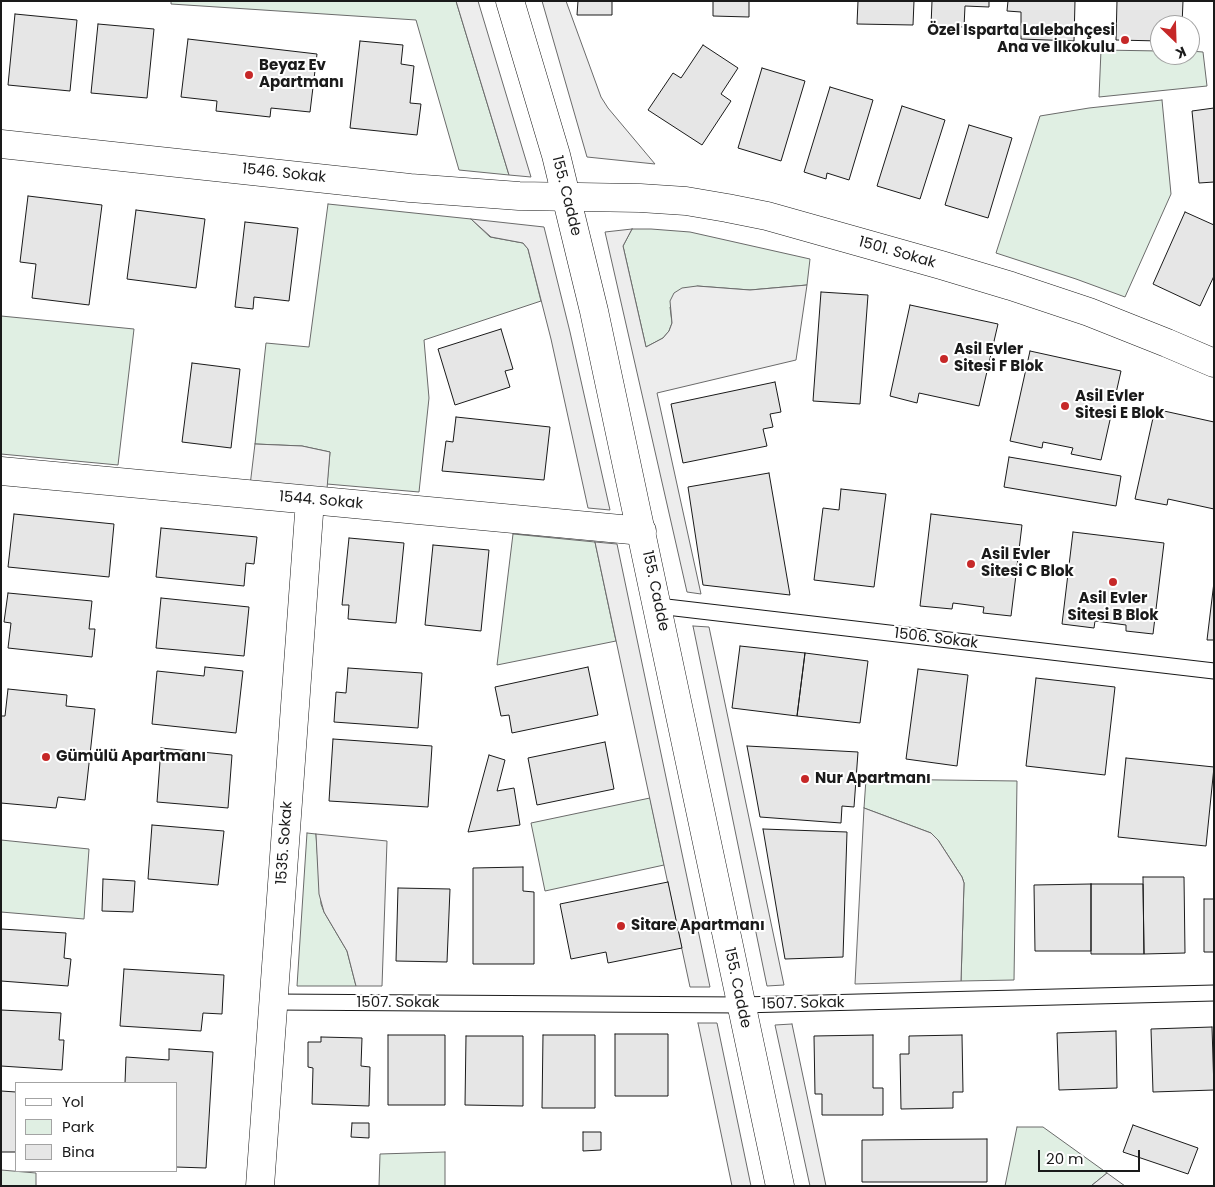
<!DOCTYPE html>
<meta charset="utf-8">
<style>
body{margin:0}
#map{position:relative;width:1215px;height:1187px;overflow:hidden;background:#fff;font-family:Poppins,sans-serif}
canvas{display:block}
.frame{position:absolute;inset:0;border:2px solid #1a1a1a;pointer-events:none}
.legend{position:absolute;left:15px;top:1082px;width:162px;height:90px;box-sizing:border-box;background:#fff;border:1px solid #a3a3a3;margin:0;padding:6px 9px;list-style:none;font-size:15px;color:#1a1a1a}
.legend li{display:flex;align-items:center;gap:10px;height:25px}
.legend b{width:25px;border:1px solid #a3a3a3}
.north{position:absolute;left:1150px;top:15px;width:50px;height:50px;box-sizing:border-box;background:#fff;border:1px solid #a3a3a3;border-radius:50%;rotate:156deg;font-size:14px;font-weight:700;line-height:20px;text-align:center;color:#1a1a1a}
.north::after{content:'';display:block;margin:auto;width:18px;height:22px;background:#c62828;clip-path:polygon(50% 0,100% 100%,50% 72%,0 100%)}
.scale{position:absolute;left:1038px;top:1150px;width:102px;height:22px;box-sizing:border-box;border:2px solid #1a1a1a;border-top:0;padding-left:6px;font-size:15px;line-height:18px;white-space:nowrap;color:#1a1a1a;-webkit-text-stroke:4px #fff;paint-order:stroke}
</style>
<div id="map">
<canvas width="1215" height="1187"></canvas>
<div class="frame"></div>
<ul class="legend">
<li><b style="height:6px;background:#fff"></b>Yol</li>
<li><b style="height:14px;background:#e0efe3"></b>Park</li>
<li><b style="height:14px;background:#e6e6e6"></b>Bina</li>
</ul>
<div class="north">K</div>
<div class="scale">20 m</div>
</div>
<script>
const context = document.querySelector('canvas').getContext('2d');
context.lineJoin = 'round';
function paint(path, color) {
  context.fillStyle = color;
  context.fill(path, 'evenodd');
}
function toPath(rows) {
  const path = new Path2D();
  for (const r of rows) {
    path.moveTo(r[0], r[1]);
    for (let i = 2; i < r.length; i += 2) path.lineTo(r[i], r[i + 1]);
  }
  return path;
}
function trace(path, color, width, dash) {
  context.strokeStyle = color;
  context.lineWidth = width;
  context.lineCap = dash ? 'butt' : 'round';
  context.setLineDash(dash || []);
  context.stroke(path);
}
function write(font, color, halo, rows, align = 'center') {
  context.font = font + ' Poppins,sans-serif';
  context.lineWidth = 4;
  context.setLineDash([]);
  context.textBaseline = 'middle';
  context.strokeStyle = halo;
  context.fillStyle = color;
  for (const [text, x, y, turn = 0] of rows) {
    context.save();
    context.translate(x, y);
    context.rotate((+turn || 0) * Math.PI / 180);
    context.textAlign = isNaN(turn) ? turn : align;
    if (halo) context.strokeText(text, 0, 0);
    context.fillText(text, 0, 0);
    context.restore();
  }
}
const green = toPath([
 [171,1,456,1,509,175,459,170,416,20,171,4,171,1],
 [1101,50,1160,51,1160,55,1190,55,1190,51,1203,52,1207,86,1099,97,1101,50],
 [1162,100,1171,194,1125,297,1076,279,996,253,1040,116,1089,108,1162,100],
 [328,204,471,219,490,237,523,243,528,249,541,301,424,340,429,398,419,492,327,484,330,452,302,446,255,444,266,343,309,347,328,204],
 [632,229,651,229,690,232,810,259,807,285,750,290,697,286,670,307,672,323,669,331,663,338,646,347,623,246,632,229],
 [1,316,134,329,118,465,1,454,1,316],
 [513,534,595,542,616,641,497,665,513,534],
 [866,779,1017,781,1014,980,961,981,964,883,962,877,938,840,931,833,864,808,866,779],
 [650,798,664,865,545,891,531,823,650,798],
 [307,833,316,834,321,904,324,912,347,951,356,986,297,986,307,833],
 [1,840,89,849,84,919,1,912,1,840],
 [1017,1127,1043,1127,1107,1173,1091,1186,1005,1186,1017,1127],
 [445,1152,445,1186,379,1186,380,1154,445,1152],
 [1,1170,36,1173,36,1186,1,1186,1,1170]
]);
paint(green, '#e0efe3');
trace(green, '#6a6a6a', 1);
const parking = toPath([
 [456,1,478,1,531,177,509,175,456,1],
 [542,1,566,1,601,97,608,108,655,164,587,157,542,1],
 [471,219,544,227,570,332,610,510,588,508,551,339,528,249,523,243,491,237,471,219],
 [632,229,623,246,646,347,663,338,669,331,672,323,670,301,674,293,682,288,697,286,750,290,807,285,796,360,657,393,701,594,687,592,605,232,632,229],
 [255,444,302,446,330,452,326,501,249,494,255,444],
 [595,542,617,544,710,987,690,987,595,542],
 [693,626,709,627,784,985,767,986,693,626],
 [864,808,931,833,938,840,962,877,964,883,961,981,855,984,864,808],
 [316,834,387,841,382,986,356,986,347,951,324,912,319,894,316,834],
 [698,1023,717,1023,751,1186,732,1186,698,1023],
 [792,1024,813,1124,826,1186,810,1186,775,1025,792,1024],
 [1107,1173,1125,1186,1091,1186,1107,1173]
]);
paint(parking, '#ededed');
trace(parking, '#6a6a6a', 1);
const building = toPath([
 [578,1,612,1,612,15,577,15,578,1],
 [713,1,749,1,749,17,713,16,713,1],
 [858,1,914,1,913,25,857,24,858,1],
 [932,1,989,1,989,7,965,6,964,27,931,26,932,1],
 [1008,1,1075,1,1074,41,1021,39,1021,12,1007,11,1008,1],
 [1117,1,1183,1,1182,25,1160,25,1160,41,1116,40,1117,1],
 [15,14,77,20,70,91,8,85,15,14],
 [98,24,154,29,147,98,91,93,98,24],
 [188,39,317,54,310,112,271,108,270,117,216,111,217,101,181,97,188,39],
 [360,41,403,45,401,64,414,66,410,103,421,104,417,135,350,128,360,41],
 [703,45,738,68,721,94,731,101,702,145,648,110,673,73,681,78,703,45],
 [762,68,805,81,781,161,738,148,762,68],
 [830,87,873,100,849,180,827,173,826,179,804,172,830,87],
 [902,106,945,120,920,199,877,186,902,106],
 [1214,108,1214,182,1199,183,1192,111,1214,108],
 [969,125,1012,138,988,218,945,205,969,125],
 [28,196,102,205,89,305,32,298,36,264,20,262,28,196],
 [136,210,205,219,196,288,127,279,136,210],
 [1185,212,1214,225,1214,276,1200,306,1153,284,1185,212],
 [245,222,298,228,289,301,254,297,253,309,235,307,245,222],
 [821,292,868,295,860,404,813,401,821,292],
 [910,305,998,324,979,406,919,393,917,403,890,396,910,305],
 [501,329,513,369,505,371,510,387,455,405,438,349,501,329],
 [1030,351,1121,371,1101,460,1071,454,1073,448,1043,442,1042,448,1010,441,1030,351],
 [192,363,240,369,231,448,182,442,192,363],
 [775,382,781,412,770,414,773,427,763,429,767,446,683,463,671,404,775,382],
 [1155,409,1214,422,1214,509,1168,499,1167,505,1135,499,1155,409],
 [456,417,550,427,544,480,442,471,446,441,453,442,456,417],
 [1009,457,1121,476,1116,506,1004,487,1009,457],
 [769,473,790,595,703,585,688,487,769,473],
 [841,489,886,494,874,587,814,580,823,508,839,510,841,489],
 [14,514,114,524,109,577,8,567,14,514],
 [931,514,1022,525,1011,616,983,613,984,607,953,603,952,609,920,606,931,514],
 [161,528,257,537,254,564,246,563,244,586,156,577,161,528],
 [1073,532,1164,543,1153,634,1126,631,1126,625,1095,621,1094,628,1062,624,1073,532],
 [349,538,404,543,396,623,348,619,349,605,342,605,349,538],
 [433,545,489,550,481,631,425,625,433,545],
 [1214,582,1214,640,1207,640,1214,582],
 [8,593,92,601,89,629,95,629,92,657,8,648,11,623,4,622,8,593],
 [161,598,249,607,244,656,156,648,161,598],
 [740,646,805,653,797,716,732,708,740,646],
 [805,653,868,661,860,723,797,716,805,653],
 [205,667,243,671,236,733,152,724,157,671,204,676,205,667],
 [588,667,598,715,512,733,509,715,501,716,495,687,588,667],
 [348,668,422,673,418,728,334,722,336,692,346,693,348,668],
 [918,669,968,675,957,766,906,759,918,669],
 [1036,678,1115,687,1105,775,1026,766,1036,678],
 [8,689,67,695,66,706,95,709,85,800,58,797,56,808,1,803,1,716,5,716,8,689],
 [333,739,432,746,428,807,329,801,333,739],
 [605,742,614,789,537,805,528,758,605,742],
 [747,746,858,752,854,807,842,806,841,823,760,817,747,746],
 [161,748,232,755,228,808,157,802,161,748],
 [489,755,505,760,497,791,514,788,520,825,468,832,489,755],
 [1126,758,1214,767,1206,846,1118,837,1126,758],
 [152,825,224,831,218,885,148,879,152,825],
 [763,829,847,832,843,957,785,959,763,829],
 [523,867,523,891,534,892,534,964,473,964,473,868,523,867],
 [1143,877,1184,877,1185,953,1144,954,1143,877],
 [103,879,135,881,133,912,102,911,103,879],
 [668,882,682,948,608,963,606,952,571,959,560,904,668,882],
 [1091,884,1143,884,1144,954,1091,954,1091,884],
 [1091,884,1091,951,1035,951,1034,885,1091,884],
 [398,888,450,889,447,962,396,961,398,888],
 [1204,899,1214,899,1214,952,1204,952,1204,899],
 [1,929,66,933,64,958,71,959,68,986,1,981,1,929],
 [124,969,224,975,222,1014,203,1013,201,1031,120,1026,124,969],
 [1,1010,61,1013,59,1040,64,1040,62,1070,1,1066,1,1010],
 [1212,1027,1214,1090,1153,1092,1151,1029,1212,1027],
 [1116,1031,1117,1088,1059,1090,1057,1033,1116,1031],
 [615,1034,668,1034,668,1096,615,1096,615,1034],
 [388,1035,445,1035,445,1105,388,1105,388,1035],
 [543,1035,595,1035,595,1108,542,1108,543,1035],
 [873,1035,873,1088,883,1088,883,1115,822,1115,822,1094,815,1094,814,1036,873,1035],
 [962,1035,963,1092,953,1092,953,1108,901,1109,900,1054,909,1054,909,1036,962,1035],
 [466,1036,523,1036,523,1106,465,1105,466,1036],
 [321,1037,362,1038,361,1066,370,1067,369,1106,312,1104,313,1068,308,1067,308,1042,321,1042,321,1037],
 [169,1049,213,1052,206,1168,176,1167,176,1083,125,1083,126,1057,169,1060,169,1049],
 [1,1091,16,1092,16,1152,1,1152,1,1091],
 [352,1123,369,1123,369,1138,351,1137,352,1123],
 [1133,1125,1198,1148,1188,1174,1123,1152,1133,1125],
 [583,1132,601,1132,601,1150,583,1151,583,1132],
 [987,1139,987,1182,862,1182,862,1140,987,1139]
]);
paint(building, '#e6e6e6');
trace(building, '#1a1a1a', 1);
const service = toPath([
 [658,606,1214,671],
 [273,1002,741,1005,1214,993]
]);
const minor = toPath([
 [1,144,410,188,519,196,640,198,686,201,727,208,767,216,941,265,1011,286,1089,312,1167,343,1214,363],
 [1,471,642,531],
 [260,1186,310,500]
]);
const tertiary = toPath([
 [510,1,556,155,594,311,780,1186]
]);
trace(service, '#1a1a1a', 17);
trace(minor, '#1a1a1a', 29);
trace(tertiary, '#1a1a1a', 29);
trace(service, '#fff', 15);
trace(minor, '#fff', 28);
trace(tertiary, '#fff', 28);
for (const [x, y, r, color] of [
 [1125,40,5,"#c62828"],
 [249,75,5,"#c62828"],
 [944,359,5,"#c62828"],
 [1065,406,5,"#c62828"],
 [971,564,5,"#c62828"],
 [1113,582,5,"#c62828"],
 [46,757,5,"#c62828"],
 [805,779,5,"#c62828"],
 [621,926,5,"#c62828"]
]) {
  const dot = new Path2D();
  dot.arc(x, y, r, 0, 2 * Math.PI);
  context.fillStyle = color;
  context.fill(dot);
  trace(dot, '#fff', 2);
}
write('bold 15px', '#1a1a1a', '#fff', [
 ["Özel Isparta Lalebahçesi",1115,31,"right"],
 ["Ana ve İlkokulu",1115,48,"right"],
 ["Beyaz Ev",259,66],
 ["Apartmanı",259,83],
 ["Asil Evler",954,350],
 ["Sitesi F Blok",954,367],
 ["Asil Evler",1075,397],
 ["Sitesi E Blok",1075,414],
 ["Asil Evler",981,555],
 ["Sitesi C Blok",981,572],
 ["Asil Evler",1113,599,"center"],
 ["Sitesi B Blok",1113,616,"center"],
 ["Gümülü Apartmanı",56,757],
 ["Nur Apartmanı",815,779],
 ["Sitare Apartmanı",631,926]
], 'left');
write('15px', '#1a1a1a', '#fff', [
 ["1546. Sokak",284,174,6],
 ["155. Cadde",566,196,76],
 ["1501. Sokak",897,253,16],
 ["1544. Sokak",321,501,5],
 ["155. Cadde",655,591,78],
 ["1506. Sokak",936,639,7],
 ["1535. Sokak",285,843,-86],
 ["155. Cadde",737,988,78],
 ["1507. Sokak",398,1003],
 ["1507. Sokak",803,1004,-1]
]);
</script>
